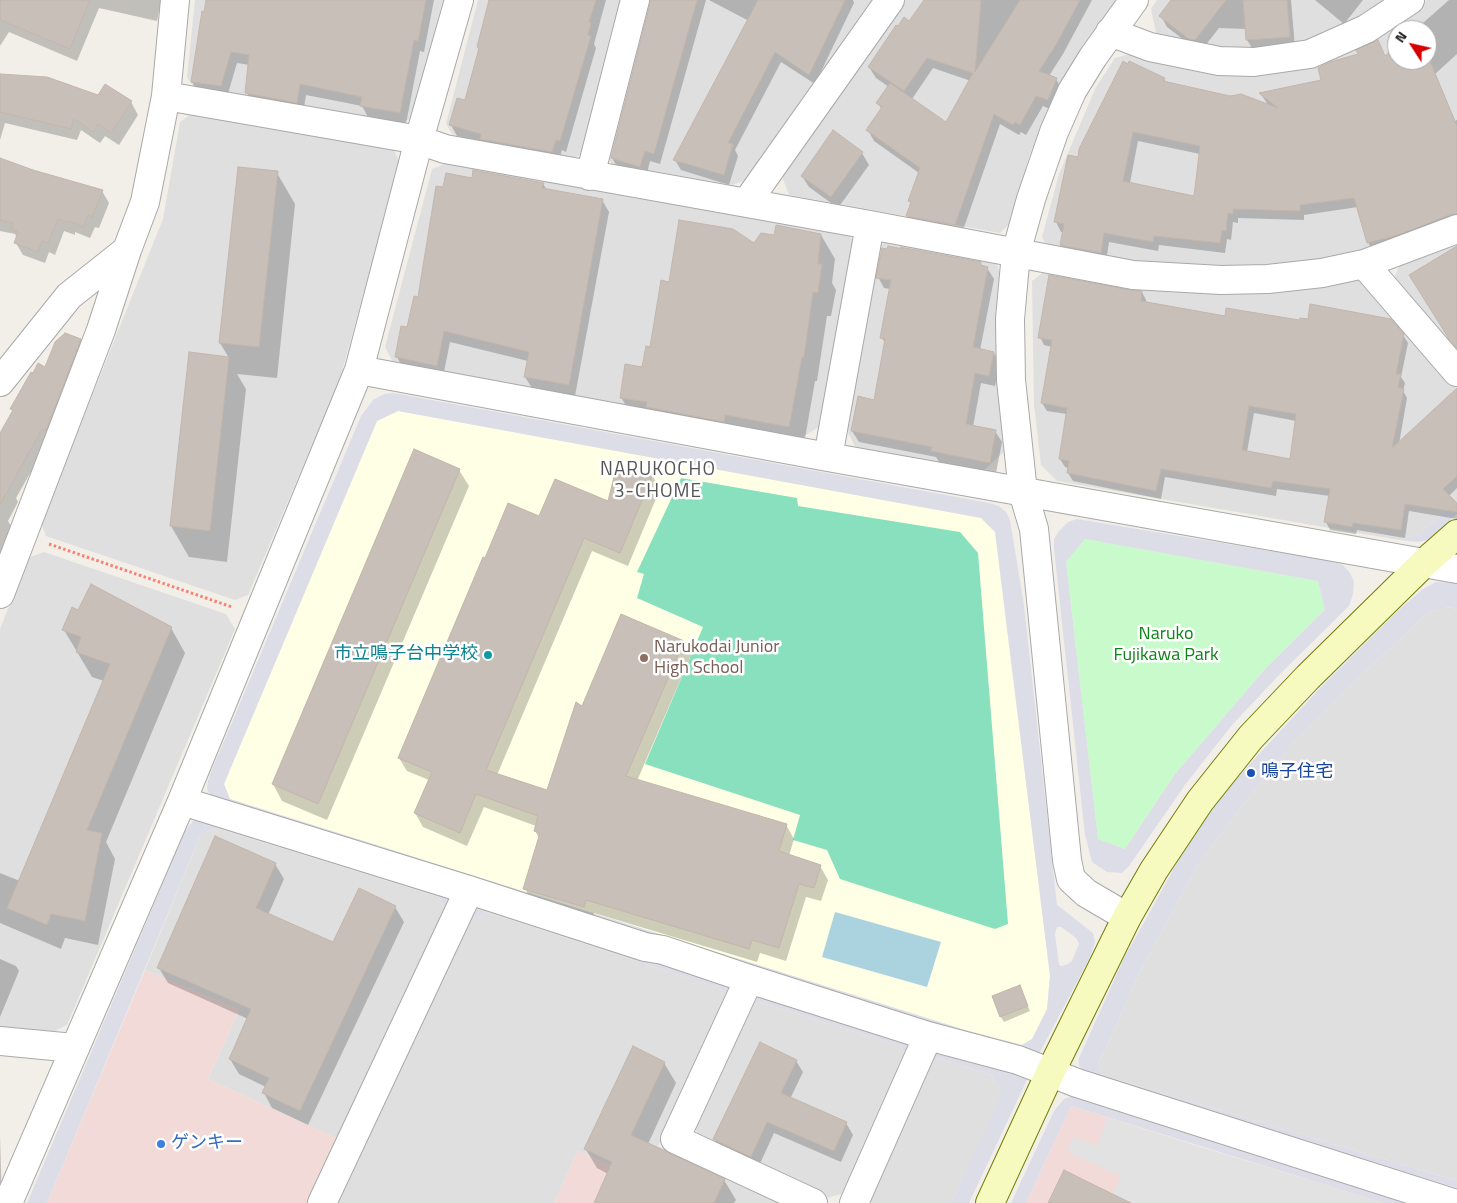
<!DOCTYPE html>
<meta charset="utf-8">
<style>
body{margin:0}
#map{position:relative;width:1457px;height:1203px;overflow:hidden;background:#f2efe9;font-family:"Titillium Web",sans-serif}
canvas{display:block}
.north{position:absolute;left:1387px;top:20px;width:50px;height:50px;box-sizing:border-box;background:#fff;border:1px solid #a7a7a7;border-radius:50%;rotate:305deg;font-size:14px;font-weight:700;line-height:20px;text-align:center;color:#222}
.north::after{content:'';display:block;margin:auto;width:18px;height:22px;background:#d40000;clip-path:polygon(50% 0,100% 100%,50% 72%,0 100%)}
</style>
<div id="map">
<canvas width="1457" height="1203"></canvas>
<div class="north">N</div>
</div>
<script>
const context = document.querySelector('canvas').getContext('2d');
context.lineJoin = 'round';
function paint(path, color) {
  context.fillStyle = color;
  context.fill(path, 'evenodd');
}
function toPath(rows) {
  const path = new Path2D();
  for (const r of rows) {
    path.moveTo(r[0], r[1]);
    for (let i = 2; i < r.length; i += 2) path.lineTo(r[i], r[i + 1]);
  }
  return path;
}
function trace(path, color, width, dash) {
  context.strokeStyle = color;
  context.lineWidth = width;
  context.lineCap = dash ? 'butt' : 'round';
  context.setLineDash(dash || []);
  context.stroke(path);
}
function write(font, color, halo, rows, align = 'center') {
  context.font = font + ' "Titillium Web","Noto Sans JP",sans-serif';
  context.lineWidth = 5;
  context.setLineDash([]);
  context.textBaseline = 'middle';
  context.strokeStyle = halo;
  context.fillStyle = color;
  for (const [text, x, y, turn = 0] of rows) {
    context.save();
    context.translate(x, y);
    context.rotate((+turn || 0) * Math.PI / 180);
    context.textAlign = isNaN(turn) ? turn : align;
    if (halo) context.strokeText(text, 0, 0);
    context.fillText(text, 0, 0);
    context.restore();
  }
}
paint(toPath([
 [195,0,443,0,412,118,399,124,194,88,187,77],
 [478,0,628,0,589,149,573,159,453,135,446,124],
 [643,0,876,0,746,180,733,185,612,164,603,151],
 [906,0,1117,0,1078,54,1048,110,1029,157,1011,223,1000,233,789,195,781,174],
 [1157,0,1389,0,1354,22,1305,41,1248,50,1223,49,1199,45,1156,33,1151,9],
 [1427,0,1457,0,1457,216,1390,243,1292,266,1179,269,1048,249,1042,237,1059,174,1096,87,1115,58,1130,54,1217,74,1252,76,1315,65,1398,24],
 [1397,30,1427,30,1427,60,1397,60],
 [191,114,393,148,400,163,339,382,248,595,235,600,46,536,41,523,163,219,180,122],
 [447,163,849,235,855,244,822,425,801,438,580,398,393,362,385,347,432,169],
 [886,241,995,261,1001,275,1005,451,984,470,856,448,846,429,878,247],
 [1457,241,1457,355,1392,283,1401,262],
 [1047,270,1356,277,1368,281,1457,389,1457,501,1419,534,1399,540,1057,481,1041,465,1034,405,1032,281],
 [44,552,226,614,235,629,67,1025,51,1033,0,1028,0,629,28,558],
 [1449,607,1457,609,1457,1181,1102,1075,1098,1065,1141,970,1197,866,1245,802,1294,742,1358,678,1429,612],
 [217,828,439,897,446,912,338,1139,208,1079,239,1010,145,970,201,834],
 [487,912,719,988,726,999,658,1146,782,1203,694,1203,578,1151,554,1203,337,1203,468,923],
 [759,1002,901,1046,906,1055,844,1193,827,1198,699,1138,694,1125,749,1007],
 [935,1057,991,1075,1003,1093,951,1203,864,1203,930,1061]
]), '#e0dfdf');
paint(toPath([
 [145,970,239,1010,208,1079,338,1139,309,1203,47,1203],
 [1071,1106,1194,1145,1384,1203,1026,1203],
 [578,1151,694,1203,554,1203]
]), '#f2dad9');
paint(toPath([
 [398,411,981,518,995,531,1050,976,1047,1009,1032,1039,1022,1045,965,1030,230,799,224,784,377,421]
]), '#ffffe5');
paint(toPath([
 [1085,539,1318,581,1325,610,1266,668,1175,774,1125,849,1098,839,1066,562]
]), '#c8facc');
paint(toPath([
 [681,478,797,498,798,506,960,532,978,553,1008,924,995,929,840,879,827,850,793,840,800,815,645,764,703,627,637,598,644,574,637,572]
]), '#88e0be');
paint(toPath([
 [1107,1118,1194,1145,1384,1203,1109,1203,1121,1176,1068,1152,1072,1137,1098,1145]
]), '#e2e2e2');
paint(toPath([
 [394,393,989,503,999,506,1006,512,1010,520,1024,605,1057,905,1093,933,1095,942,1090,957,1039,1054,1034,1056,214,801,207,789,208,781,211,772,361,416,373,400,384,394],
 [398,411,981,518,995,532,1050,976,1047,1009,1032,1039,1022,1045,965,1030,230,799,224,784,377,421],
 [1057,927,1061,927,1071,934,1077,939,1079,944,1072,961,1068,964,1062,966,1059,965,1055,934],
 [1457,501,1457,514,1428,540,1417,542,1399,540,1419,534],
 [1077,519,1331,561,1343,565,1350,573,1354,582,1353,594,1349,606,1280,674,1232,725,1185,785,1129,866,1122,873,1107,872,1092,862,1085,835,1054,549,1054,539,1059,531,1068,522],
 [1085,539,1318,581,1325,610,1266,668,1175,774,1125,849,1098,839,1066,562],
 [1436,582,1457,583,1457,609,1449,607,1429,612,1358,678,1294,742,1245,802,1197,866,1141,970,1098,1065,1102,1075,1457,1181,1457,1188,1089,1076,1083,1072,1079,1065,1079,1058,1124,958,1146,919,1184,850,1226,790,1320,688,1400,609,1423,589],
 [200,818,451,897,446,912,439,897,217,828,201,834,47,1203,27,1203,185,831,193,821],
 [483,905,728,984,729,992,726,999,719,988,487,912,468,923,477,909],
 [760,993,908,1044,908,1050,906,1055,901,1046,759,1002,749,1007,755,996],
 [936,1051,1027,1076,1026,1082,969,1203,951,1203,1002,1092,991,1075,935,1057,930,1061],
 [1074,1095,1416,1203,1384,1203,1071,1106,1026,1203,1011,1203,1054,1111,1064,1099]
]), '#dddde8');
paint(toPath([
 [835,912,941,942,927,987,822,957]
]), '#aad3df');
paint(toPath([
 [0,0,161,0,157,21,99,8,77,61,9,32,0,46],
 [207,0,434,0,424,52,420,51,406,124,368,117,362,106,306,95,303,114,253,104,247,93,250,65,237,63,227,97,199,93,192,82],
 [491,0,606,0,594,44,596,48,566,152,562,150,558,163,457,136,451,125,466,102,480,50,478,47],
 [653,0,706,0,660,164,650,161,646,177,618,168,612,158],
 [709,0,853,0,854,3,815,84,781,62,735,150,738,156,729,185,681,170,675,160,749,21],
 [926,0,1092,0,1063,54,1049,76,1056,79,1062,90,1054,111,1043,106,1026,135,1021,132,1019,135,1000,124,961,236,914,227,908,216,912,205,910,201,919,173,874,141,868,130,882,110,878,103,889,87,876,78,869,67,909,23],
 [933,68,971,81,946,124,912,99],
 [1173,0,1291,0,1295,48,1254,51,1247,40,1246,29,1219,28,1201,51,1197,50,1167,27,1161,16],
 [1315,0,1363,0,1344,24],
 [1449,0,1457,0,1457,54,1435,74,1455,121,1457,120,1457,224,1373,252,1368,242,1358,207,1304,215,1304,220,1238,218,1238,223,1233,222,1231,240,1227,239,1225,253,1159,245,1158,251,1109,242,1106,262,1066,255,1061,245,1063,232,1061,232,1056,222,1079,158,1129,63,1164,79,1167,83,1268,105,1261,94,1335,102,1397,46,1397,60,1427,60,1427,30,1415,30],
 [1138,141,1200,154,1195,197,1130,183],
 [0,75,98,96,105,86,131,102,138,115,119,145,105,136,100,143,81,130,77,140,5,123,0,140],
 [833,132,862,153,869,165,838,208,809,187,802,176],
 [0,159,32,171,102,191,109,203,99,228,95,227,90,238,75,232,75,235,64,231,55,255,49,252,45,263,23,255,16,243,17,238,15,234,0,231],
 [277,173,295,204,277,378,237,374,246,389,227,562,189,557,171,526,190,354,229,358,220,343],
 [472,179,543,184,547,190,602,200,609,212,575,396,532,388,525,377,528,361,450,342,443,377,403,368,397,357,419,298,444,188],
 [821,235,835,259,832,283,836,290,831,316,827,316,817,381,815,381,803,450,635,422,621,397,644,368,651,349,670,283,775,236],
 [902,248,980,263,982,267,987,268,994,279,980,350,994,353,1000,364,995,386,981,383,973,427,995,431,1002,442,996,473,939,462,936,457,859,442,852,431,875,401,886,344,881,337,890,289,884,288,878,277,903,250],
 [1142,292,1146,300,1146,303,1226,318,1300,321,1403,335,1408,343,1401,377,1405,383,1403,391,1407,398,1399,444,1457,390,1457,488,1449,496,1457,505,1457,519,1409,511,1405,538,1357,530,1356,534,1330,530,1326,522,1330,496,1277,489,1276,496,1165,477,1161,499,1073,481,1068,473,1069,468,1065,467,1060,459,1067,414,1047,411,1042,403,1052,347,1044,345,1040,337],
 [1254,413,1296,421,1291,460,1247,452],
 [80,340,86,351,49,440,16,498,18,502,8,521,15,533,0,577,0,436,14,412,12,409,33,374,46,369],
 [459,470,469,486,327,820,282,801,273,784],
 [652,475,660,489,628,566,592,551,497,775,547,791,583,707,683,642,691,655,637,781,786,825,794,839,789,856,820,866,828,880,821,901,806,897,786,961,760,953,757,962,594,913,592,920,532,902,525,888,539,838,535,831,536,826,484,807,467,846,423,827,415,813,429,780,407,771,399,758,486,559,540,518,609,503],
 [78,611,171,628,185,653,106,842,115,859,98,945,65,938,61,949,0,923,0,873,20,881,104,681,92,677,64,630],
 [275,864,284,879,268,915,334,944,395,907,404,922,308,1125,272,1108,264,1093,266,1087,239,1074,230,1059,248,1019,168,983,159,968],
 [0,959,16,966,19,971,0,1017],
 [1022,992,1030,1011,1004,1022,1001,1017],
 [796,1061,803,1072,790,1099,846,1123,853,1135,841,1162,774,1133,758,1168,721,1151,714,1139],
 [664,1063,676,1083,648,1144,724,1180,736,1200,734,1203,595,1203,608,1174,597,1168,585,1148],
 [0,1135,2,1203,0,1203]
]), '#0003');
const building = toPath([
 [0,0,90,0,70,49,0,20,0,0],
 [206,0,426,0,418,41,414,40,400,113,360,106,362,97,300,84,297,103,245,93,249,55,231,52,221,86,191,82,202,11,204,12,206,0],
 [489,0,596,0,589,22,591,23,588,35,591,36,560,141,556,140,552,152,480,139,481,134,449,125,457,98,465,100,479,48,477,47,489,0],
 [651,0,697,0,654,154,645,151,640,167,611,158,651,0],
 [758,0,845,0,809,75,775,52,728,143,733,144,724,175,673,160,758,0],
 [924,0,981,0,975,72,1020,0,1080,0,1057,43,1039,71,1057,78,1048,100,1036,96,1020,125,1015,122,1013,125,994,114,955,225,906,216,911,202,908,201,920,168,866,130,882,107,876,103,890,83,946,122,973,73,927,58,904,91,868,67,896,25,898,26,904,17,909,21,924,0],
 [1171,0,1226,0,1195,40,1189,39,1159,16,1171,0],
 [1243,0,1287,0,1290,37,1246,40,1243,0],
 [1378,40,1385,56,1397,45,1397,60,1427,60,1427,54,1457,126,1457,214,1452,214,1395,236,1367,243,1354,198,1300,205,1300,211,1233,209,1233,214,1228,213,1226,231,1222,230,1220,243,1154,236,1153,242,1104,233,1101,253,1060,245,1064,224,1054,222,1068,155,1078,157,1079,149,1123,61,1128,64,1129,61,1165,78,1163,81,1230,96,1241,94,1278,108,1259,93,1321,80,1318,68,1330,62,1358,54,1356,50,1378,40],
 [1133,132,1200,146,1194,196,1123,181,1133,132],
 [0,74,47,77,98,95,105,84,132,101,111,133,98,124,93,132,74,119,71,129,0,112,0,74],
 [833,130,863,152,831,197,801,176,833,130],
 [0,158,33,170,103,190,92,217,88,215,83,227,69,221,68,223,58,219,48,243,42,241,38,252,14,243,18,232,11,229,13,223,0,220,0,158],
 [238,167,278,171,259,347,219,343,238,167],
 [473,170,544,183,542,188,603,199,569,385,524,377,529,352,444,331,437,366,395,357,401,326,407,327,414,296,418,297,436,186,443,187,446,173,472,178,473,170],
 [679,220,733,229,754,243,761,233,774,235,776,225,821,234,818,264,822,264,818,293,813,292,804,357,802,357,789,427,725,415,724,422,646,407,647,402,620,398,625,364,642,367,646,346,650,347,661,280,669,282,679,220],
 [888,246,903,249,900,247,981,262,981,265,988,267,973,347,994,352,989,376,975,373,966,424,996,430,990,463,931,451,932,447,851,431,858,396,874,400,885,339,880,338,891,280,876,278,882,248,887,249,888,246],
 [1457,246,1457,348,1449,339,1409,275,1457,246],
 [1049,275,1130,290,1142,291,1141,301,1225,316,1226,308,1299,320,1300,318,1308,319,1310,304,1391,319,1404,334,1396,374,1401,374,1398,387,1404,389,1392,448,1457,388,1457,476,1443,489,1457,503,1457,512,1405,504,1401,530,1353,523,1352,527,1324,522,1330,489,1273,481,1271,488,1161,469,1156,491,1067,473,1069,461,1059,459,1067,408,1041,403,1052,340,1038,338,1049,275],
 [1249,406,1296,414,1290,459,1242,450,1249,406],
 [65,333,81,339,48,425,45,431,42,429,0,505,0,433,13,410,10,409,31,372,33,373,38,363,45,367,55,342,65,333],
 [189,352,229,357,210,531,170,526,189,352],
 [414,449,460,469,318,804,272,784,414,449],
 [617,465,653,474,620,553,584,538,486,770,547,790,576,702,582,706,621,614,684,641,626,776,787,824,779,851,821,865,814,888,799,884,779,948,752,940,749,949,586,900,584,907,523,889,540,833,534,831,538,816,476,794,460,833,414,813,432,772,398,758,483,557,485,558,508,503,539,516,555,479,608,501,617,465],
 [91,584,172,627,87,830,102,833,85,921,51,914,47,925,7,908,110,664,76,652,81,637,62,630,72,607,78,610,91,584],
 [215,836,276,863,256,908,333,942,359,888,396,906,300,1111,262,1093,269,1078,229,1059,251,1009,157,968,215,836],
 [1020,985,1028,1006,1000,1017,992,996,1020,985],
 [760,1042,797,1060,781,1093,847,1122,834,1151,767,1122,751,1157,713,1139,760,1042],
 [633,1046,665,1062,631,1135,725,1179,714,1203,594,1203,612,1162,584,1149,633,1046],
 [1064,1170,1086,1181,1131,1203,1048,1203,1064,1170]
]);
paint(building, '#c7bfb8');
trace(building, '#c4b6ab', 1);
const street = toPath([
 [1110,32,1150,47,1219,61,1254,62,1310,54,1366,29,1410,0],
 [166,96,419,140,445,149,870,225,1133,275,1221,280,1268,279,1322,273,1364,264,1457,229],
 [590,176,635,0],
 [747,202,890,0],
 [1364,264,1457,372],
 [359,370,828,457,1457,569],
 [0,382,69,296,127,250],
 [828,457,870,225],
 [0,594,101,330,127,250,145,202,166,96,175,0],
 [182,801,469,890,645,947,663,950,749,979,928,1036,1018,1060,1077,1083,1453,1203],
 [1127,917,1086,893,1071,879,1067,860,1034,529,1023,492,1011,380,1010,319,1016,253,1031,199,1054,132,1072,91,1093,57,1134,0],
 [749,979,675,1139,813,1203],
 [0,1041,74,1048],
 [8,1203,182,801,359,370,419,140,459,0],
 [322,1203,469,890],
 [854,1203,928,1036]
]);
const secondary = toPath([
 [990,1203,1050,1073,1127,917,1154,870,1200,801,1251,737,1308,677,1424,563,1457,534]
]);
trace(street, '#a9a9a9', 30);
trace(secondary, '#707d05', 30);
trace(toPath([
 [49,544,232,607]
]), '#fa8072', 3, [2.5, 2.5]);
trace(street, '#fff', 28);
trace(secondary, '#f7fabf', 28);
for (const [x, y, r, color] of [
 [488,655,5,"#0f9aa8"],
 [644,658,5,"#8d6e63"],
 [1251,773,5,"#1a4fb4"],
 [161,1144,5,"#3f7fe0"]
]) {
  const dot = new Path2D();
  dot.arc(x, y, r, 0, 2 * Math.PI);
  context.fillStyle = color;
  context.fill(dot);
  trace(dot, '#fff', 2);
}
write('18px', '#0c8416', '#fff', [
 ["Naruko",1166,635],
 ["Fujikawa Park",1166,656]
]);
write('18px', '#785e54', '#fff', [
 ["Narukodai Junior",654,648],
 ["High School",654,669]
], 'left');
write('18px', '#0d838f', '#fff', [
 ["市立鳴子台中学校",478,655]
], 'right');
write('18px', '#164399', '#fff', [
 ["鳴子住宅",1261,773]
], 'left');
write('18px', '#366cbe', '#fff', [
 ["ゲンキー",171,1144]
], 'left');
context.letterSpacing = '1px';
write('19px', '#555', '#fff', [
 ["NARUKOCHO",658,470],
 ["3-CHOME",658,492]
]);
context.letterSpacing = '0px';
</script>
